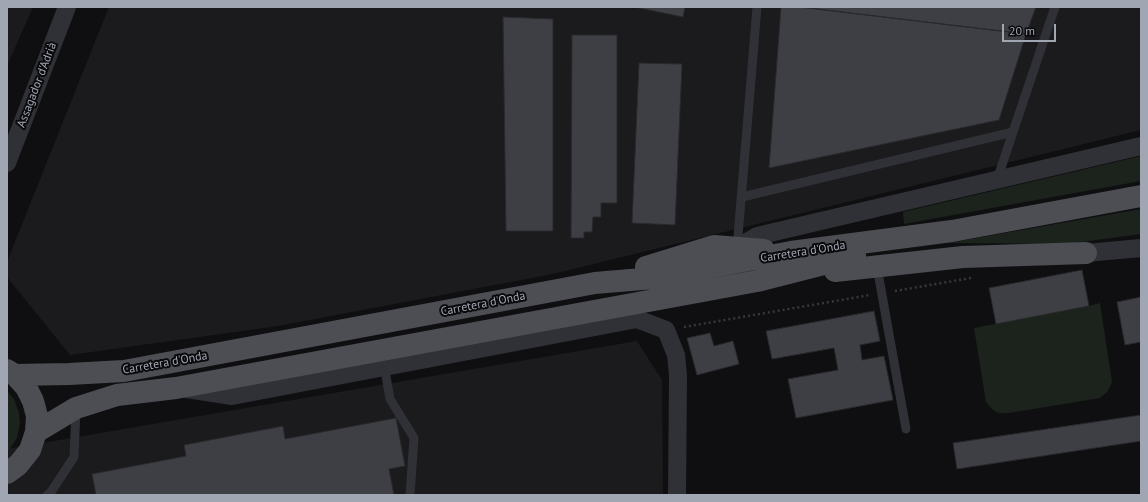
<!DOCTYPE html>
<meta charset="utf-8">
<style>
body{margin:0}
#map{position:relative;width:1148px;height:502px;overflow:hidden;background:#0f0f11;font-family:"PT Sans",sans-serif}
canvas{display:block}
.frame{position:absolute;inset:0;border:8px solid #a0a6b2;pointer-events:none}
.scale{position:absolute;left:1002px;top:24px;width:54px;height:18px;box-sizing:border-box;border:2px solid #a0a6b2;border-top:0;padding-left:5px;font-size:12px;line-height:14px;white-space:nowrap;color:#a0a6b2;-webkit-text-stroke:3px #0a0a0c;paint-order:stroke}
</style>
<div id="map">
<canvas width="1148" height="502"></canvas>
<div class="frame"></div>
<div class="scale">20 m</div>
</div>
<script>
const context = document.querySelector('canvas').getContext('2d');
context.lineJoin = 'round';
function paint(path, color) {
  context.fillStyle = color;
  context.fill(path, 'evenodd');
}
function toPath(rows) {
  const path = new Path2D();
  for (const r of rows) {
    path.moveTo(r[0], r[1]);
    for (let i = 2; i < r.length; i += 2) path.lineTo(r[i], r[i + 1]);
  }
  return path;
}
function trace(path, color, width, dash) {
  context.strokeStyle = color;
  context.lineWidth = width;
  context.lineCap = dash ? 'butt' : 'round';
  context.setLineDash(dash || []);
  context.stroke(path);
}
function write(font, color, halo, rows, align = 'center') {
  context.font = font + ' "PT Sans",sans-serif';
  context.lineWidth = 4;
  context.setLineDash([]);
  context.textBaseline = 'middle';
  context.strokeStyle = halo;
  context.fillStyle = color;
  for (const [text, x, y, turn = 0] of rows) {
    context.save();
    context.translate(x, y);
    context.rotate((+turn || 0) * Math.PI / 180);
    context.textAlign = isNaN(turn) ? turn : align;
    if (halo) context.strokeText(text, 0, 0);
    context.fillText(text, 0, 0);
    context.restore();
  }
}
paint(toPath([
 [7,7,33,7,7,66],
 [109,7,1141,7,1141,130,553,274,278,326,70,355,7,277,7,262],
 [637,341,662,380,663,495,7,495,7,449]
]), '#1b1b1e');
paint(toPath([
 [1141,156,1141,181,904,224,903,212],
 [1141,209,1141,234,1066,244,948,243],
 [1100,303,1112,382,1108,391,1100,398,1009,413,998,413,992,409,986,402,974,328,1089,306],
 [7,391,14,399,19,413,20,423,17,438,9,450,7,452]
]), '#1c231c');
const building = toPath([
 [634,7,685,7,683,17,634,7],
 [781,7,800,7,1026,34,999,120,769,168,781,7],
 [800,7,1036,7,1026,34,800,7],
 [503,17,553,19,553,231,506,231,503,17],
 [572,35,617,35,617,203,601,203,601,217,593,217,592,232,584,232,584,238,571,238,572,35],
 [639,63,682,64,675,225,632,223,639,63],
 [1082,270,1089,306,996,324,989,288,1082,270],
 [1141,297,1141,342,1125,345,1117,302,1141,297],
 [874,311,880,341,860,345,862,360,884,356,893,400,796,418,788,379,838,370,834,348,772,359,766,331,874,311],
 [710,333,714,346,733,341,739,364,697,375,687,338,710,333],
 [1141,415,1141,441,957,469,953,443,1141,415],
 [396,418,405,466,389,469,394,495,96,495,92,474,186,456,184,445,283,426,285,439,396,418]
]);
paint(building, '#3e3f44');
trace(building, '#29292d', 1);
trace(toPath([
 [895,291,971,278],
 [684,327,870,295]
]), '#36383c', 2.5, [2, 3]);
trace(toPath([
 [997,180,1013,132],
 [742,197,1013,132,1055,7],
 [737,248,757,7],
 [877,267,906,429],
 [384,365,390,399,414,438,410,495],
 [47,495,51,492,74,457,76,410]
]), '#303136', 9);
trace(toPath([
 [7,163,67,7],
 [737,248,757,236,1141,146],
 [1086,253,1141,248],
 [187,389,232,396,637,319,666,330,676,355,678,376,677,495]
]), '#303136', 18);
trace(toPath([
 [646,267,714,246,764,250],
 [835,271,963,257,1086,253],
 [7,370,15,375,26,387,33,401,37,416,36,432,30,450,18,465,7,473],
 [15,375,69,374,124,371,595,283,654,278,791,252,952,231,1141,196],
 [36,432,76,408,117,395,176,388,757,281,855,256]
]), '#4c4e54', 22);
write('12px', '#a0a6b2', '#0a0a0c', [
 ["Assagador d'Adrià",37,85,-69],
 ["Carretera d'Onda",803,252,-9],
 ["Carretera d'Onda",483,304,-11],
 ["Carretera d'Onda",165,363,-10]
]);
</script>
